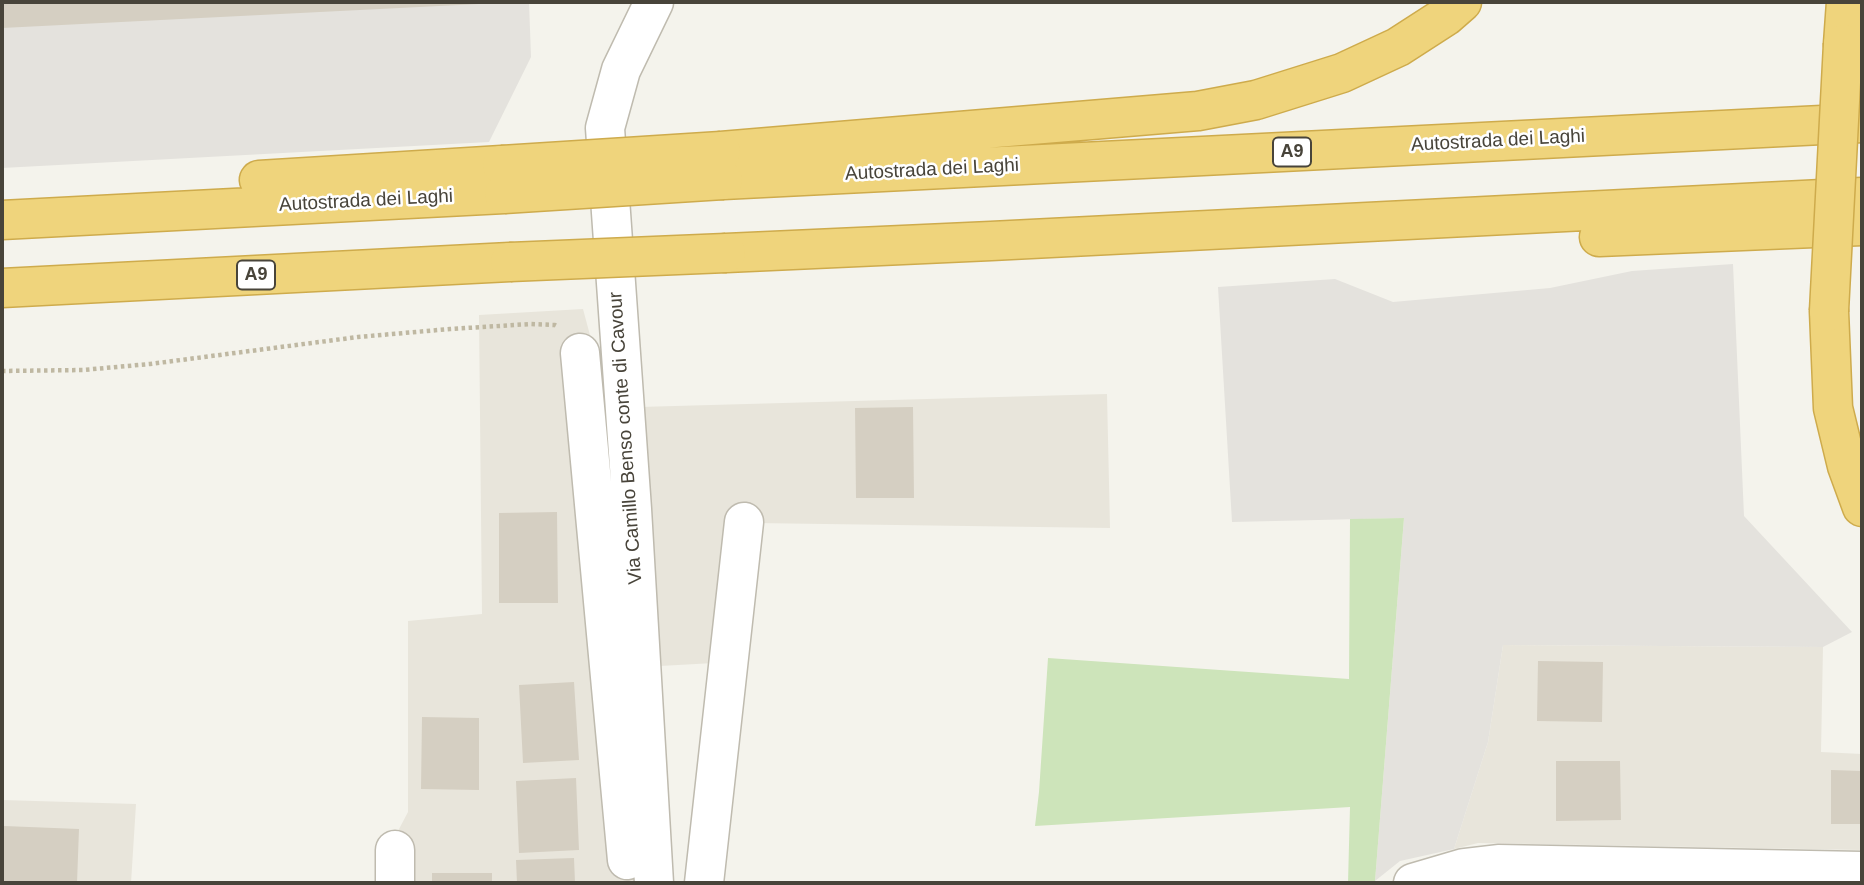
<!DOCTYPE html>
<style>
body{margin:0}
#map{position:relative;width:1864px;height:885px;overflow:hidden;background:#f4f3ec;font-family:Arial,sans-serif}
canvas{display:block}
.frame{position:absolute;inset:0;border:4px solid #48443a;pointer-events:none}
</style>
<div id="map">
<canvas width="1864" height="885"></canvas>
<div class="frame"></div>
</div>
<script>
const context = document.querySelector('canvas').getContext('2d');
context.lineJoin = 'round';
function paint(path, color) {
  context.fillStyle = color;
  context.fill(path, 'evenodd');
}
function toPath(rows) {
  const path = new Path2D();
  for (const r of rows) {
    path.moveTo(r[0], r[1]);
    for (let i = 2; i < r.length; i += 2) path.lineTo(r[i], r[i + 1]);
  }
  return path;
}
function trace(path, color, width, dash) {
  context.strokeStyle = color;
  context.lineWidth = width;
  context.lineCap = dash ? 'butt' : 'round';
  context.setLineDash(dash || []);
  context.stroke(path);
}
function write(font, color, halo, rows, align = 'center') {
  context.font = font + ' Arial,sans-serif';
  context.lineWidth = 5;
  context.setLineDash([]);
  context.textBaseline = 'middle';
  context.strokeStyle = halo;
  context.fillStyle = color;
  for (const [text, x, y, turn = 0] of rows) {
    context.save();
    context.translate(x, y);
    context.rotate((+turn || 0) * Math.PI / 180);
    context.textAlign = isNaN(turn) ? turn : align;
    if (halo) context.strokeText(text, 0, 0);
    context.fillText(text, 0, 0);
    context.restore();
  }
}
paint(toPath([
 [583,309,591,339,639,883,379,883,379,867,408,812,408,621,482,614,479,315],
 [1107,394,1110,528,754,523,732,662,660,666,639,407],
 [1503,645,1823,647,1821,752,1862,754,1862,850,1478,843,1454,849,1488,742],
 [2,800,136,804,131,883,2,883]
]), '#e8e5db');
paint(toPath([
 [2,2,529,2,531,57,489,142,2,168],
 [1733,264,1744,516,1852,632,1823,647,1503,645,1488,742,1454,849,1400,861,1375,881,1404,518,1232,522,1218,287,1335,279,1393,302,1550,288,1632,271]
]), '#e4e2dd');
paint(toPath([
 [1404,518,1375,881,1372,883,1348,883,1350,807,1035,826,1039,792,1048,658,1349,679,1350,519]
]), '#cde4ba');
paint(toPath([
 [2,2,479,2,479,4,2,28],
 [913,407,914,498,856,498,855,408],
 [557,512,558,603,499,603,499,513],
 [1538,661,1603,662,1602,722,1537,721],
 [574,682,579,760,523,763,519,685],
 [422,717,479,718,479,790,421,789],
 [1556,761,1620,761,1621,820,1556,821],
 [1831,770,1862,771,1862,824,1831,824],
 [576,778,579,850,519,853,516,781],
 [4,826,79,829,77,883,2,883],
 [574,858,575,883,517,883,516,860],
 [432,873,492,873,492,883,432,883]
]), '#d5cfc2');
const minor = toPath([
 [654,2,621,70,605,128,632,509,654,883],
 [580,353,627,860],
 [395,883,395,850],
 [704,883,744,522],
 [1413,883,1464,868,1498,864,1862,871]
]);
const highway = toPath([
 [1843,44,1846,2],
 [721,151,1198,111,1256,100,1342,73,1398,47,1446,16,1462,2],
 [259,180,502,165],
 [723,180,1862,123],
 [2,220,504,194],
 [1599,237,1862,226],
 [726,253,991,241,1862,197],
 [2,288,510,262],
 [1829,311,1833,408,1847,466,1862,507]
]);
trace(minor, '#bfbbaf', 41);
trace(highway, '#ceab4c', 41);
trace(toPath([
 [2,371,83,370,150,364,358,337,450,329,531,324,555,325,559,327]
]), '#bfb8a2', 4.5, [3.5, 3.5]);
trace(minor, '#fff', 38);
trace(highway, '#efd47c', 38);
const highwayBridge = toPath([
 [502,165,721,151],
 [504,194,723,180],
 [510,262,726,253],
 [1829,311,1843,44]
]);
trace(highwayBridge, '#ceab4c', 41, []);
trace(highwayBridge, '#efd47c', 38);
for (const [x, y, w] of [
 [1292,152,38],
 [256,275,38]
]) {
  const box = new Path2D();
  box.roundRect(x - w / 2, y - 14.5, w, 29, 5);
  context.fillStyle = '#fff';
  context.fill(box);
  trace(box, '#48443a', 2);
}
write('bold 18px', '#48443a', null, [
 ["A9",1292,152],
 ["A9",256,275]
]);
write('19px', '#48443a', '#fff', [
 ["Autostrada dei Laghi",1498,141,-3],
 ["Autostrada dei Laghi",932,170,-3],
 ["Autostrada dei Laghi",366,201,-3],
 ["Via Camillo Benso conte di Cavour",626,438,-94]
]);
</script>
